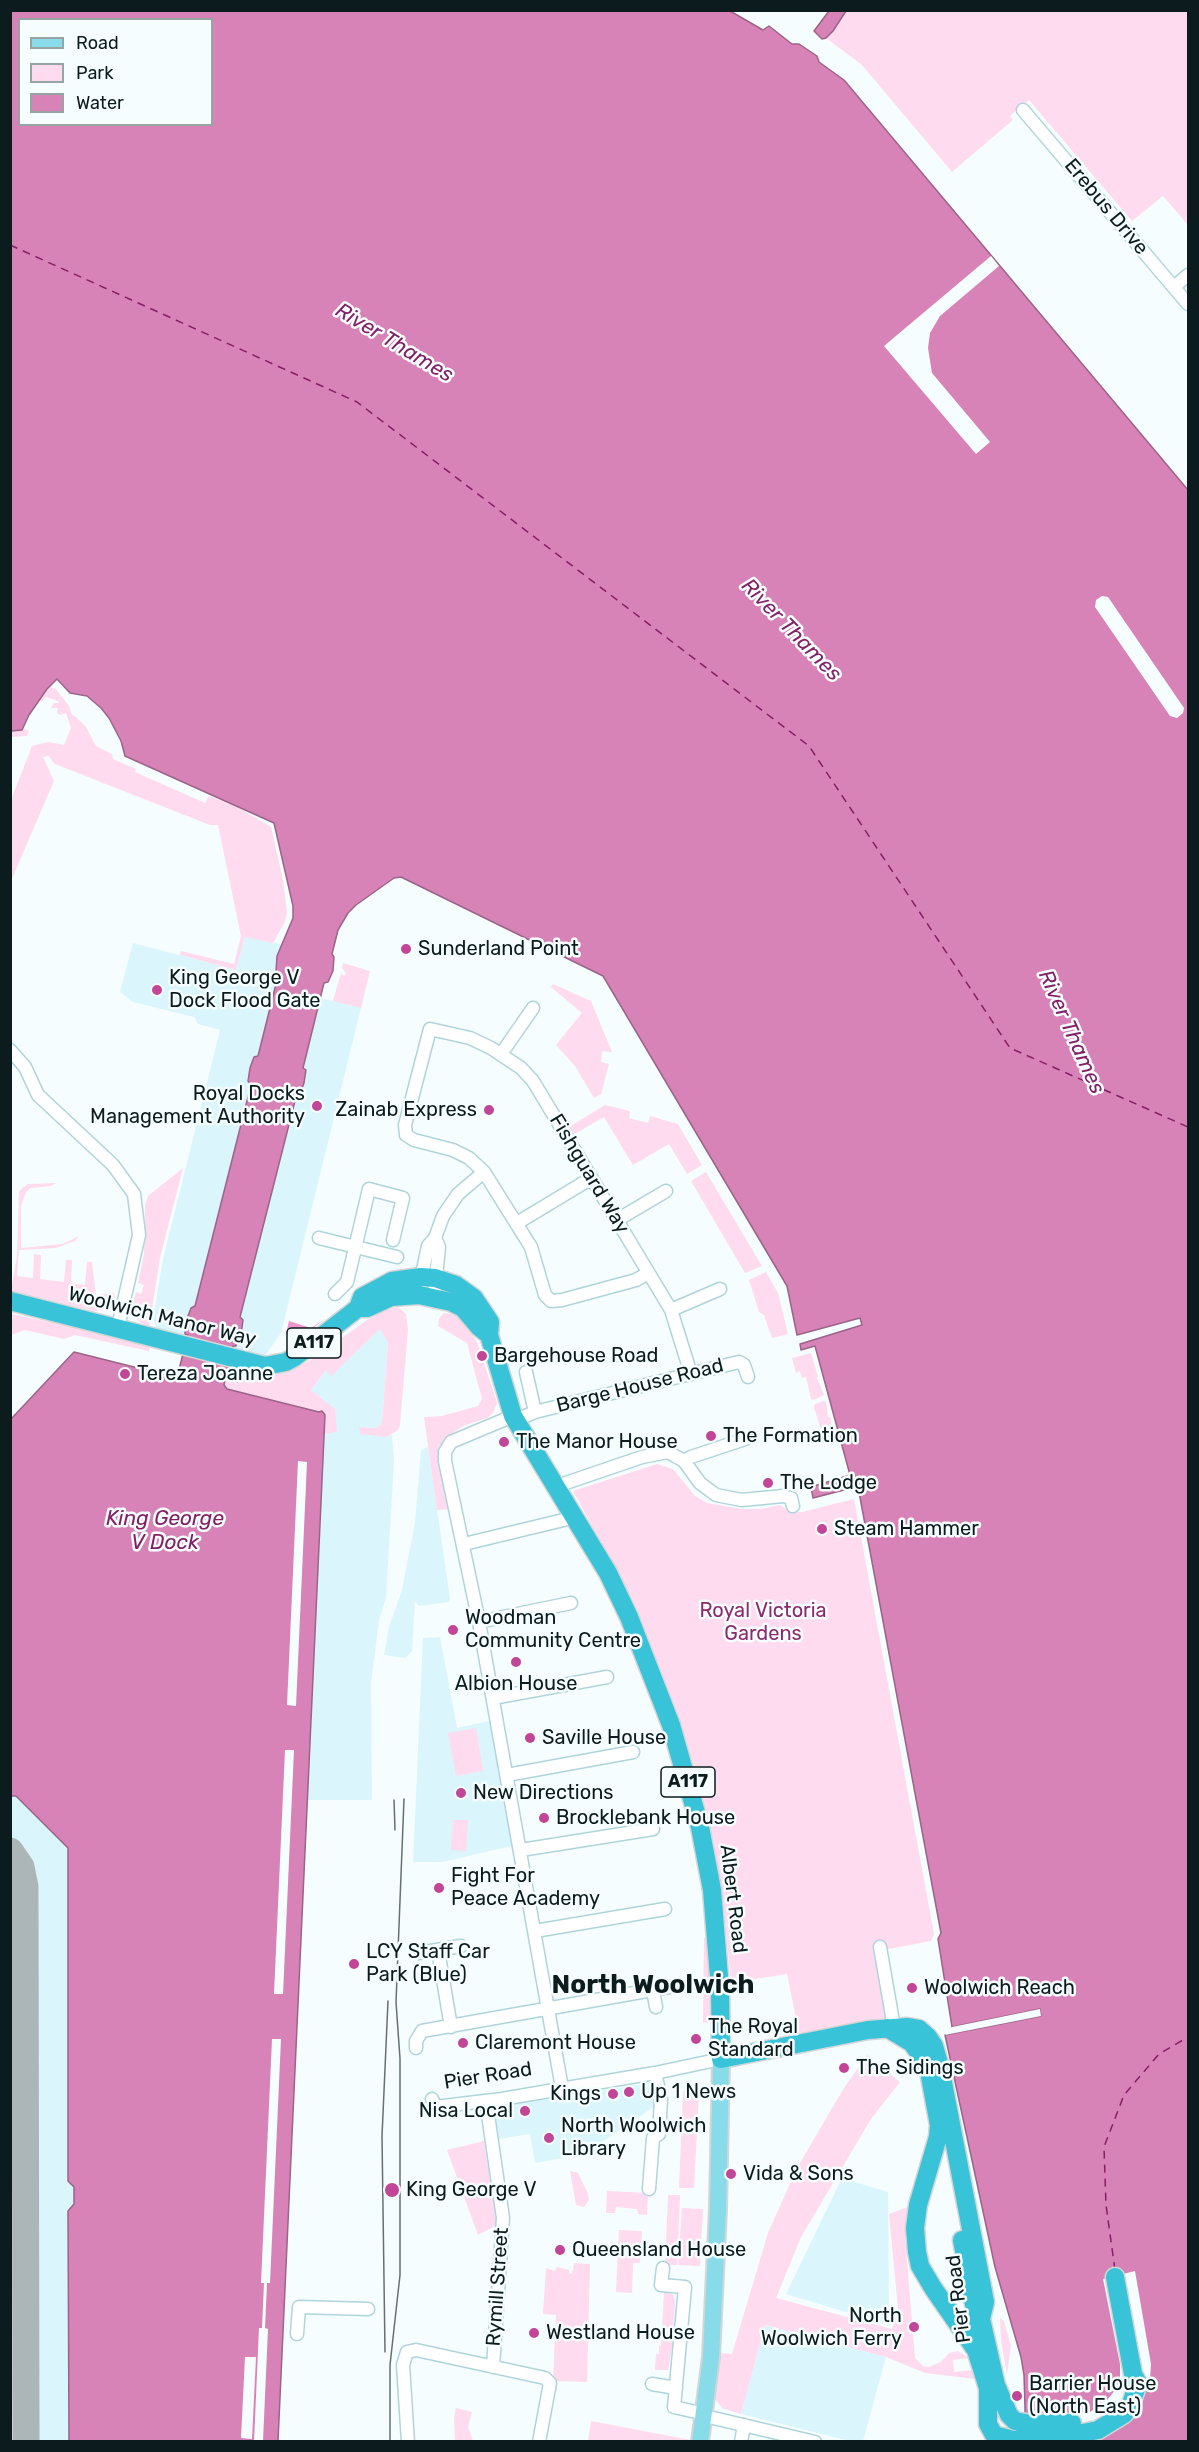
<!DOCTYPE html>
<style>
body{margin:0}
#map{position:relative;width:1199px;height:2452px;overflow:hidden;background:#f5fdfe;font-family:Rubik,sans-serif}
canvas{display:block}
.frame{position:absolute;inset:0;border:12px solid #0c1b1d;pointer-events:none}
.legend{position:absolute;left:18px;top:18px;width:195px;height:108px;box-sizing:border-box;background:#f5fdfe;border:2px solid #98a3a4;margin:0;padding:8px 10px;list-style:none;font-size:18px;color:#0c1b1d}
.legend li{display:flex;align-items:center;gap:12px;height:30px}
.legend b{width:30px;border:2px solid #98a3a4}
</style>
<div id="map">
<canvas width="1199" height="2452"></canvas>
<div class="frame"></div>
<ul class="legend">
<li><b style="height:8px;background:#88dbe8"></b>Road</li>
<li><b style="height:16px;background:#fedbee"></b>Park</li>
<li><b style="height:16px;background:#d883b7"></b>Water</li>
</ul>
</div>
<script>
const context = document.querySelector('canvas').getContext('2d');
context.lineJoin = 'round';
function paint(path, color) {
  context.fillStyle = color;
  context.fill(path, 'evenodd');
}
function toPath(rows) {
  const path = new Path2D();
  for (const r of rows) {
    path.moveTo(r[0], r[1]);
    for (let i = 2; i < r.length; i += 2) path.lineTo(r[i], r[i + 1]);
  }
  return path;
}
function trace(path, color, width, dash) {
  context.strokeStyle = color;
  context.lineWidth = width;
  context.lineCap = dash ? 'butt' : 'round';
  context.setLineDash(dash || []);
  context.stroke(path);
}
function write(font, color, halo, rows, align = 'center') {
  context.font = font + ' Rubik,sans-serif';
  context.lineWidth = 5;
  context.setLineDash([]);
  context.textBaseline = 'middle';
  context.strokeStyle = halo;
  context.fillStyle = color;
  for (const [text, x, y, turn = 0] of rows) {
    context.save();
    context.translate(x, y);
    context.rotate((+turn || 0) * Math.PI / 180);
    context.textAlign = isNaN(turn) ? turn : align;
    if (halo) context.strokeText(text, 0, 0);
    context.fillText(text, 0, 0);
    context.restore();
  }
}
paint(toPath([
 [249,936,282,945,276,963,276,971,279,972,258,1056,254,1057,250,1068,248,1084,251,1085,195,1306,191,1308,185,1324,185,1334,188,1335,187,1337,157,1329,153,1319,163,1259,220,1030,198,1024,194,1017,133,1002,120,992,133,943,236,970,245,937],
 [321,998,361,1008,281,1333,264,1357,233,1349,241,1335,243,1320,240,1318,296,1096,304,1083,306,1070,303,1068],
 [380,1329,388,1343,382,1423,378,1428,359,1427,387,1437,392,1435,394,1460,386,1598,379,1620,371,1683,372,1800,307,1800,323,1434,336,1432,325,1401,311,1390,327,1369,331,1375],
 [428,1447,450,1599,449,1602,419,1606,415,1601,412,1651,405,1658,384,1655,389,1627,402,1590,415,1522,421,1450],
 [440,1637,457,1728,493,1720,516,1845,442,1862,413,1862,423,1638],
 [10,1796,16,1796,68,1847,68,2180,74,2187,74,2205,68,2211,69,2441,11,2442],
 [651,2083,655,2106,585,2154,535,2163,530,2134,499,2139,493,2107],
 [842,2178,888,2192,889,2325,786,2294],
 [765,2325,886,2357,863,2441,850,2441,741,2414]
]), '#daf6fc');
paint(toPath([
 [846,11,1188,11,1188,225,1163,196,1132,221,1029,100,1010,116,1013,120,952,172,862,65,826,38],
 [11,562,252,678,281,850,274,823,270,820,125,756,121,741,109,718,101,708,87,696,70,693,57,679,41,698,50,687,56,689,69,706,72,715,75,716,86,727,96,746,112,754,113,759,136,769,135,772,205,803,209,796,237,807,271,827,283,880,287,912,285,922,273,943,245,937,236,970,180,955,181,951,234,964,241,936,218,825,210,825,55,764,48,756,43,757,54,781,11,881,11,800,32,746,48,742,64,745,71,728,66,713,60,715,57,713,58,708,51,708,54,703,59,703,58,701,46,697,42,701,39,700,29,715,23,728,29,731,27,736,11,737],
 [343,963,370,971,361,1008,333,1001,341,973,344,976,346,973,342,968],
 [553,984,591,1001,612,1052,602,1051,601,1062,609,1064,601,1094,594,1098,575,1066,556,1045,582,1013,551,987],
 [605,1105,630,1111,629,1118,648,1123,650,1116,678,1124,702,1165,687,1174,669,1144,633,1165,604,1117,573,1135,569,1127],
 [183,1168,160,1258,149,1328,137,1320,132,1307,136,1292,141,1294,144,1285,138,1283,144,1254,145,1205,148,1196],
 [706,1172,762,1266,745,1273,691,1181],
 [56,1183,51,1186,30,1188,26,1192,21,1206,21,1248,63,1244,79,1236,75,1241,56,1248,19,1250,17,1276,33,1278,34,1254,41,1255,40,1279,64,1282,66,1260,72,1260,71,1283,85,1285,87,1262,92,1262,96,1295,114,1293,116,1302,107,1310,94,1311,11,1291,17,1256,19,1191,28,1184],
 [766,1272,778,1293,788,1334,772,1338,764,1315,759,1312,749,1280],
 [398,1307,406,1314,408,1329,400,1425,398,1430,387,1437,360,1434,359,1427,377,1428,382,1423,388,1343,380,1329,331,1376,326,1370,311,1390,335,1409,337,1432,323,1434,325,1415,319,1412,225,1388,228,1369,239,1372,240,1370,263,1377,290,1372,314,1358,367,1320,386,1310],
 [444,1313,453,1314,463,1321,477,1342,497,1403,493,1413,487,1418,463,1426,447,1437,442,1444,440,1452,450,1509,437,1510,424,1417,442,1416,478,1406,482,1399,467,1343,438,1326,439,1319],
 [11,1314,117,1336,150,1347,149,1351,75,1335,64,1339,25,1330,11,1335],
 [811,1353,818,1377,817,1378,824,1395,814,1400,811,1399,806,1377,802,1378,800,1371,796,1373,792,1358],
 [824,1401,826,1402,828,1417,830,1417,832,1427,827,1430,820,1427,814,1407,815,1404],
 [657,1464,673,1469,695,1496,707,1503,742,1509,761,1509,780,1505,791,1512,802,1512,854,1499,934,1934,931,1941,878,1951,890,2017,799,2033,787,1974,731,1983,723,1900,714,1844,693,1764,676,1709,635,1605,573,1491],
 [476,1728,483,1771,456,1776,448,1733],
 [453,1820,468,1820,466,1851,451,1850],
 [704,1938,707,1938,711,2022,703,2023],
 [867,2055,900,2082,871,2119,801,2237,776,2298,892,2329,898,2309,889,2214,908,2207,905,2236,915,2358,923,2366,929,2367,941,2362,949,2353,958,2351,969,2358,953,2360,954,2372,973,2370,975,2379,925,2373,886,2357,765,2325,741,2414,722,2408,715,2399,720,2353,732,2354,768,2233,797,2168,844,2088],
 [683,2091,699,2092,694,2188,679,2188],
 [484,2141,497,2225,478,2235,447,2150],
 [570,2171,578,2173,588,2194,589,2200,584,2207,576,2205],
 [607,2191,648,2193,647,2215,638,2214,637,2209,616,2207,615,2213,606,2213],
 [668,2195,680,2195,677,2265,665,2265],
 [682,2208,703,2209,700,2266,678,2265],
 [619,2230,642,2231,640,2263,633,2263,632,2293,616,2292],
 [574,2263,590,2264,587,2382,553,2381,556,2315,543,2314,546,2268,555,2271,557,2267,569,2270,569,2273,572,2274],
 [664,2292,673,2294,675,2301,672,2347,668,2370,655,2370,656,2354,659,2354,659,2346,661,2346],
 [1000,2318,1004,2321,1011,2346,1007,2374,1001,2341],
 [456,2408,472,2412,468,2427,473,2441,455,2441,454,2417],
 [591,2421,691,2440,691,2441,588,2441]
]), '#fedbee');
paint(toPath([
 [325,1319,293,1343,286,1334,289,1321,311,1328]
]), '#ef97cc');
const water = toPath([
 [11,11,730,11,763,30,769,26,792,44,799,44,817,56,819,62,844,80,1188,490,1188,2441,1026,2441,1024,2375,1021,2357,995,2267,945,2035,1041,2016,1040,2009,952,2027,938,1939,941,1933,859,1492,848,1489,813,1498,811,1487,850,1475,815,1346,801,1350,800,1344,862,1325,860,1318,797,1335,787,1286,603,976,401,877,394,878,356,905,348,913,338,930,332,954,334,957,333,971,328,982,324,983,303,1068,306,1070,304,1083,299,1097,296,1097,240,1317,243,1320,241,1335,236,1346,233,1346,224,1385,227,1389,319,1412,322,1411,325,1415,278,2441,69,2441,68,2211,74,2204,74,2187,68,2181,68,1848,16,1796,11,1796,11,1419,74,1352,158,1373,159,1371,175,1375,178,1373,188,1335,185,1334,185,1324,191,1308,195,1306,251,1085,248,1081,250,1068,254,1057,258,1056,279,972,276,971,277,956,293,918,293,906,274,823,125,756,121,741,109,718,101,708,87,696,70,693,57,679,47,689,29,715,22,730,11,731,11,11],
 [20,20,212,20,212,124,20,124,20,20],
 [829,11,846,11,833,31,826,38,822,39,814,31,829,11]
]);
paint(water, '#d883b7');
trace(water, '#9b6489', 1.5);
paint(toPath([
 [991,256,999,266,940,316,930,333,928,348,932,373,990,442,976,454,884,346],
 [1102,596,1108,597,1184,708,1183,713,1177,718,1170,716,1095,607,1096,600],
 [298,1461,307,1462,296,1706,287,1705],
 [285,1750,294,1750,283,1994,274,1994],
 [1040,2009,1041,2016,945,2035,948,2031,1038,2014,950,2029,952,2027],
 [272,2039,281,2039,270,2283,267,2283,265,2328,268,2329,263,2441,254,2442,259,2328,262,2328,264,2283,261,2283],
 [1135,2271,1151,2364,1150,2380,1139,2408,1121,2428,1100,2439,1092,2442,1026,2441,1025,2414,1090,2412,1107,2400,1116,2389,1120,2377,1120,2364,1103,2279],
 [245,2357,256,2357,252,2439,241,2438]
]), '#f5fdfe');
trace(toPath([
 [10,245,357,402,809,746,1010,1048,1188,1127],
 [1115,2270,1106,2205,1104,2147,1124,2095,1159,2054,1188,2037]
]), '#842065', 1.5, [8, 6]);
trace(toPath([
 [10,1851,21,1867,25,1887,26,2442]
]), '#acb6b8', 27);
const minor = toPath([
 [1023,110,1188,304],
 [1174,287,1188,275],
 [10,1050,25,1067,38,1095,113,1165,134,1194,139,1235,118,1327],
 [501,1054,533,1008],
 [406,1135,405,1125,430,1029,470,1038,491,1048,521,1068,533,1081,671,1310,691,1374],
 [406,1135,414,1140,453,1150,469,1158,484,1172,531,1247,545,1295,551,1301,562,1300,636,1280,648,1273],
 [617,1220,666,1191],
 [517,1223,585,1182,593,1181],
 [319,1238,397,1257],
 [420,1284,428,1246,435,1238,443,1216,458,1194,484,1172],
 [335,1294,347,1282,369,1189,403,1198,393,1240],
 [434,1298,439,1247,435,1238],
 [671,1310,720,1289],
 [526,1372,535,1412],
 [513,1416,451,1442,445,1452,445,1461,479,1622,562,2088],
 [516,1420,535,1412,739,1362,744,1365,748,1377],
 [684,1461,691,1457,745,1439],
 [557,1486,642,1457,668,1452,684,1461,700,1483,716,1495,742,1500,783,1496,791,1498,793,1506],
 [464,1544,576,1517],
 [479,1622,571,1603],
 [493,1698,607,1677],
 [507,1775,633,1752],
 [521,1850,653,1829],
 [535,1931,665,1909],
 [880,1947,894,2027],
 [438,1950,451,2027],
 [419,1953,461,1946],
 [653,1990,656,2007],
 [416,2048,416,2041,422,2031,669,1987],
 [432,2099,435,2107,502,2099,655,2073,721,2059],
 [486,2101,503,2218,493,2367],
 [649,2189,653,2138,659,2134,661,2099,655,2073],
 [663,2268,661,2285,685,2287,674,2407,705,2414],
 [297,2334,299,2307,368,2309],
 [652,2384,676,2388],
 [705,2416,815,2442],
 [408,2442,403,2365,407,2352,416,2350,545,2378,550,2383,539,2442],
 [741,2442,744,2425]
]);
const major = toPath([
 [700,2442,711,2357,718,2209,721,2059]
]);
const highway = toPath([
 [10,1301,265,1366,286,1362,295,1357,358,1308,362,1297,392,1281,421,1277,435,1278,456,1285,474,1298,490,1322,489,1335,513,1416,608,1573,629,1617,671,1725,700,1827,712,1890,720,1989,721,2059,868,2030,907,2027,919,2029,928,2037,934,2046,940,2067,985,2302,981,2319,966,2335],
 [358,1308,367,1308,391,1297,419,1295,451,1302,463,1308,479,1327,489,1335],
 [887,2028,912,2043,926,2063,929,2071,939,2125,938,2137,918,2205,915,2228,917,2252,920,2266,933,2288,976,2350,988,2388,988,2424,994,2435,1013,2440,1083,2433,1098,2430,1124,2414,1131,2404,1138,2383,1133,2374,1115,2277],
 [962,2240,974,2304,981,2319,996,2385,1009,2415,1015,2421,1031,2424,1072,2423]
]);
trace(minor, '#afd4dc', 15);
trace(major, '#d3d6d6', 20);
trace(highway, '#d3d6d6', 21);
trace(minor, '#fff', 12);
trace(major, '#88dbe8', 16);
trace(highway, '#39c3d9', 18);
trace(toPath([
 [394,1800,395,1830],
 [385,2352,382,2136,388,2001],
 [390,2442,390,2365,400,2275,400,2059,396,2002,404,1799]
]), '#647072', 1.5);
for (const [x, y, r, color] of [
 [406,949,6,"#c14697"],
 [157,990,6,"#c14697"],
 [317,1106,6,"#c14697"],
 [489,1110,6,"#c14697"],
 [482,1356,6,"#c14697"],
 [125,1374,6,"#c14697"],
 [711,1436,6,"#c14697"],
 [504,1442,6,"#c14697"],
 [768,1483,6,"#c14697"],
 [822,1529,6,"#c14697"],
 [453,1630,6,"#c14697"],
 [516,1662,6,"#c14697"],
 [530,1738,6,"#c14697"],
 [461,1793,6,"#c14697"],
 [544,1818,6,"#c14697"],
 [439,1888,6,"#c14697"],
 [354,1964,6,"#c14697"],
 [912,1988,6,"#c14697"],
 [696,2039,6,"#c14697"],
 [463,2043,6,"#c14697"],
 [844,2068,6,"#c14697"],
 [629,2092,6,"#c14697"],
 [613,2094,6,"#c14697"],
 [525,2111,6,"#c14697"],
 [549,2138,6,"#c14697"],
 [731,2174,6,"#c14697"],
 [392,2190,8,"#c14697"],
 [560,2250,6,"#c14697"],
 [914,2327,6,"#c14697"],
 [534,2333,6,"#c14697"],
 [1017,2396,6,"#c14697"]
]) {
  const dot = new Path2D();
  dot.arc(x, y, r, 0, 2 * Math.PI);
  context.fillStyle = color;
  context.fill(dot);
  trace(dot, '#f5fdfe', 2);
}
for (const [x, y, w] of [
 [314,1343,54],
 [688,1782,54]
]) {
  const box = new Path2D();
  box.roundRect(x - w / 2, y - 15, w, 30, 4.5);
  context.fillStyle = '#f5fdfe';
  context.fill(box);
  trace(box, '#0c1b1d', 1.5);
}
write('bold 18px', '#0c1b1d', null, [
 ["A117",314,1343],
 ["A117",688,1782]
]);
write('20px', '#0c1b1d', '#f5fdfe', [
 ["Erebus Drive",1106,207,50],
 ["Fishguard Way",589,1174,59],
 ["Woolwich Manor Way",162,1317,14],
 ["Barge House Road",640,1386,-14],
 ["Albert Road",733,1899,83],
 ["Pier Road",488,2076,-9],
 ["Rymill Street",498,2287,-86],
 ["Pier Road",959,2299,-97]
]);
write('20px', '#0c1b1d', '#f5fdfe', [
 ["Sunderland Point",418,949],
 ["King George V",169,978],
 ["Dock Flood Gate",169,1001],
 ["Royal Docks",305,1094,"right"],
 ["Management Authority",305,1117,"right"],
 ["Zainab Express",477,1110,"right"],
 ["Bargehouse Road",494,1356],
 ["Tereza Joanne",137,1374],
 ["The Formation",723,1436],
 ["The Manor House",516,1442],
 ["The Lodge",780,1483],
 ["Steam Hammer",834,1529],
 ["Woodman",465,1618],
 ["Community Centre",465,1641],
 ["Albion House",516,1684,"center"],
 ["Saville House",542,1738],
 ["New Directions",473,1793],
 ["Brocklebank House",556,1818],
 ["Fight For",451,1876],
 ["Peace Academy",451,1899],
 ["LCY Staff Car",366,1952],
 ["Park (Blue)",366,1975],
 ["Woolwich Reach",924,1988],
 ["The Royal",708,2027],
 ["Standard",708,2050],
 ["Claremont House",475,2043],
 ["The Sidings",856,2068],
 ["Up 1 News",641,2092],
 ["Kings",601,2094,"right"],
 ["Nisa Local",513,2111,"right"],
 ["North Woolwich",561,2126],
 ["Library",561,2149],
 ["Vida & Sons",743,2174],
 ["King George V",406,2190],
 ["Queensland House",572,2250],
 ["North",902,2316,"right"],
 ["Woolwich Ferry",902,2339,"right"],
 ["Westland House",546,2333],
 ["Barrier House",1029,2384],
 ["(North East)",1029,2407]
], 'left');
write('20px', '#8d2a6d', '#f5fdfe', [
 ["Royal Victoria",763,1611],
 ["Gardens",763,1634]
]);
write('italic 21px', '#842065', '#f5fdfe', [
 ["River Thames",394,343,31],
 ["River Thames",791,630,46],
 ["River Thames",1071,1032,66],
 ["King George",165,1519],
 ["V Dock",165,1543]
]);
write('bold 26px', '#0c1b1d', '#f5fdfe', [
 ["North Woolwich",653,1985]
]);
</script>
